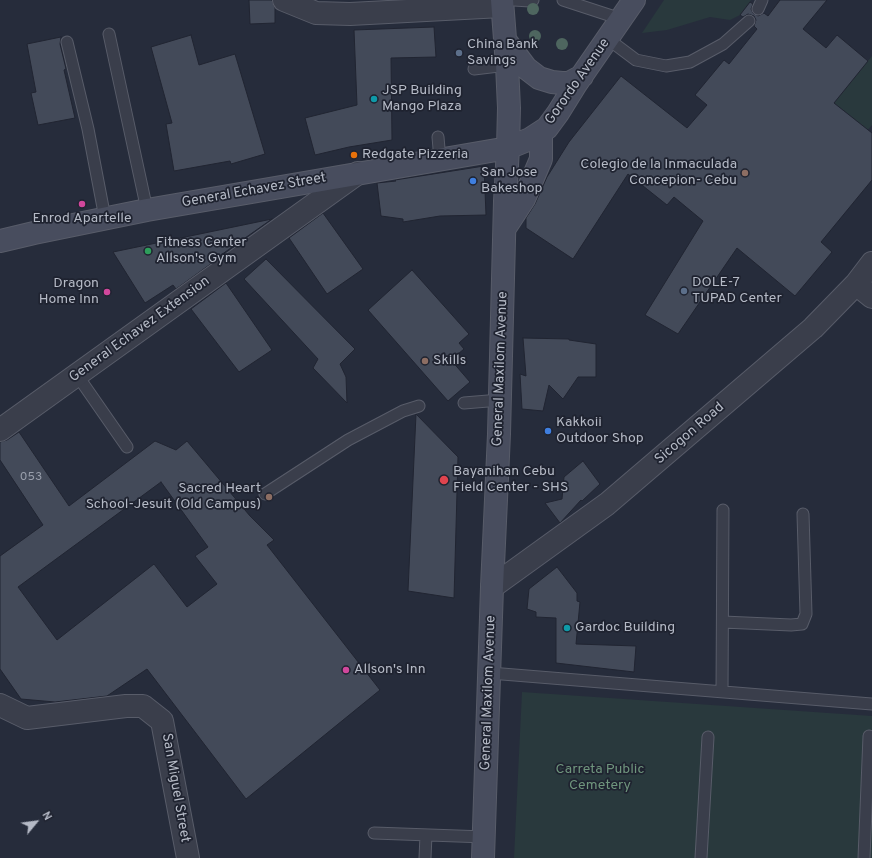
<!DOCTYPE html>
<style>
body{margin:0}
#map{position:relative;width:872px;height:858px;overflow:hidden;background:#262c3b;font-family:Overpass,sans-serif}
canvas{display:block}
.north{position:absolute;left:16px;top:802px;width:40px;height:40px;-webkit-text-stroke:3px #1f2330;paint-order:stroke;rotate:61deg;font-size:11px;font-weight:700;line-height:16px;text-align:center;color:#b5bac6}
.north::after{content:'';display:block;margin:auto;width:14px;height:18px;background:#b5bac6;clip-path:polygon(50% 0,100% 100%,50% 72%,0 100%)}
</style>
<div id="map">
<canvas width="872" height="858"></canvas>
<div class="north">N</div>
</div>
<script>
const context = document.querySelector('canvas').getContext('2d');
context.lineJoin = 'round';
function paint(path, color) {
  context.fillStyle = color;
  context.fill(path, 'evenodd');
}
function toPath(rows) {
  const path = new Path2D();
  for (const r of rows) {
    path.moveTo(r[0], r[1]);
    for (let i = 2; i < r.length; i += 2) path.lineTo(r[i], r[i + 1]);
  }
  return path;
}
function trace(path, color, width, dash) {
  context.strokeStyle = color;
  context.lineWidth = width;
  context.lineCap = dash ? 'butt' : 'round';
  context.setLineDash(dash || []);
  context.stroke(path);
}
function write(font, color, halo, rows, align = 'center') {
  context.font = font + ' Overpass,sans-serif';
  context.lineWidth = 3.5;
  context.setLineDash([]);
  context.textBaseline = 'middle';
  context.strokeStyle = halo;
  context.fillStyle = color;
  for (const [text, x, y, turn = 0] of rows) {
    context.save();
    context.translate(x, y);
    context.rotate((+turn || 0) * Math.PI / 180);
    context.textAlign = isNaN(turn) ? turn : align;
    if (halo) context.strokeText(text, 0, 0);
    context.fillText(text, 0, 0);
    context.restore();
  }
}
paint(toPath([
 [664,0,751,0,740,15,730,20,710,17,667,30,642,33],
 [872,56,872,125,867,131,834,103],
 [522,692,872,716,872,858,514,858]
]), '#29393d');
const building = toPath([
 [249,0,272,0,275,8,275,23,250,24,249,0],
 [780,0,827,0,803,29,826,48,837,35,868,61,834,103,872,133,872,180,821,242,832,252,795,296,737,248,678,334,645,315,703,221,674,197,667,205,628,174,573,259,526,228,526,218,535,204,547,177,569,142,621,76,687,128,707,105,695,95,724,60,729,64,757,29,754,26,756,20,754,16,748,14,743,17,740,15,750,2,753,4,751,9,753,13,758,16,764,13,768,16,780,0],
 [434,27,436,57,391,58,392,140,349,147,315,155,305,118,357,105,354,30,434,27],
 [191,35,199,65,235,54,265,154,231,164,230,161,174,171,166,124,172,123,151,47,191,35],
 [61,37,60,44,66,69,64,70,75,118,38,125,31,93,36,92,27,44,61,37],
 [484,166,486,215,440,216,403,222,403,219,381,216,377,183,396,181,395,180,484,166],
 [323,213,363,269,327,294,289,238,323,213],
 [272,219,211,262,212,263,176,289,173,285,145,303,113,252,272,219],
 [266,259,355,349,340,364,346,377,347,403,313,368,318,359,244,279,266,259],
 [412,270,469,334,459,343,464,349,451,360,470,382,448,401,368,310,412,270],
 [226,283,272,350,239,372,191,309,226,283],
 [523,338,569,339,569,340,596,344,596,377,578,377,563,399,549,385,543,411,522,409,520,374,526,376,523,338],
 [416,414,458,457,454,598,408,591,416,414],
 [19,432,69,506,155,441,176,450,187,441,250,516,274,540,267,545,380,690,246,799,147,669,107,696,55,702,21,699,0,669,0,556,43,525,0,460,0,442,7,440,19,432],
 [161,482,208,547,195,556,217,584,187,607,154,564,57,640,18,587,161,482],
 [583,461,600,484,582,501,581,500,560,523,545,503,562,499,564,477,583,461],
 [557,567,577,593,577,601,580,602,576,644,636,646,634,672,556,663,556,618,536,617,536,612,527,609,529,589,557,567]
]);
paint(building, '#434a59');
trace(building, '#212532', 1);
const lane = toPath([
 [514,0,530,1,533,0],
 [563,0,621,19],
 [758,9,762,0],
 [109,34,147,210],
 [608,39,636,60,666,66,690,62,723,44,749,21],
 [67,42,88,129,105,218],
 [474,69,507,65],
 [438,137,440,160],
 [77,375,127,447],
 [464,403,500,400],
 [265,494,348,440,403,411,419,406],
 [723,622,791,625,802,624,806,614,803,514],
 [490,673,872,704],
 [722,692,723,510],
 [374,833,485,837],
 [425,858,426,835],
 [701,858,708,737],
 [864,858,869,736]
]);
const street = toPath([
 [284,0,316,13,350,14,502,6],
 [856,284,872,297],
 [0,430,358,173],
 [492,587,607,504,813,328,856,284,872,263],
 [0,705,27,718,126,706,143,706,162,721,188,858]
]);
const secondary = toPath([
 [505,40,526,68,539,78,552,82,562,83,569,83,582,76],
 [505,228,524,199,541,159,541,132],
 [0,241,34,233,147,210,508,148,530,139,547,128,558,113,576,84,634,0],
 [483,858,492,587,499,434,505,201,508,148,509,108,507,65,502,0]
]);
trace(lane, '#585c69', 13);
trace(street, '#585c69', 24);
trace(secondary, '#585c69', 24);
trace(lane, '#3a3e4b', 11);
trace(street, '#3a3e4b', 22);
trace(secondary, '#484d5e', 22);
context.fillStyle = '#4e665f';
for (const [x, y] of [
 [533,9],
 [535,36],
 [562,44]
]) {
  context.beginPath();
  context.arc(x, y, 6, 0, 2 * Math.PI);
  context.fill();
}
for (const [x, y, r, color] of [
 [459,53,4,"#5c6f8a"],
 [374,99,4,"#0f9aa8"],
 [354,155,4,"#e8710a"],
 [745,173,4,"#8d6e63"],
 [473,181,4,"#3f7fe0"],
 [82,204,4,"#d1479c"],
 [148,251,4,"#2e9e5b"],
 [684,291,4,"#5c6f8a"],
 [107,292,4,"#d1479c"],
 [425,361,4,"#8d6e63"],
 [548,431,4,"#3f7fe0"],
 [444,480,5,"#e0444e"],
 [269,497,4,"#8d6e63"],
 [567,628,4,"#0f9aa8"],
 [346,670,4,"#d1479c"]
]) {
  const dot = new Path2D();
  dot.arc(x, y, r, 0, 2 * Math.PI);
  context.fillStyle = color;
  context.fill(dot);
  trace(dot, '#1f2330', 1.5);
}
write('12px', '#989eab', null, [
 ["053",31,478]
]);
write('14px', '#b5bac6', '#1f2330', [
 ["China Bank",467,45],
 ["Savings",467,61],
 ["JSP Building",382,91],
 ["Mango Plaza",382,107],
 ["Redgate Pizzeria",362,155],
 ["Colegio de la Inmaculada",737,165,"right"],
 ["Concepion- Cebu",737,181,"right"],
 ["San Jose",481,173],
 ["Bakeshop",481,189],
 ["Enrod Apartelle",82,219,"center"],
 ["Fitness Center",156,243],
 ["Allson's Gym",156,259],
 ["DOLE-7",692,283],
 ["TUPAD Center",692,299],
 ["Dragon",99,284,"right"],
 ["Home Inn",99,300,"right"],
 ["Skills",433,361],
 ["Kakkoii",556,423],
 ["Outdoor Shop",556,439],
 ["Bayanihan Cebu",453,472],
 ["Field Center - SHS",453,488],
 ["Sacred Heart",261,489,"right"],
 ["School-Jesuit (Old Campus)",261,505,"right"],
 ["Gardoc Building",575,628],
 ["Allson's Inn",354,670]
], 'left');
write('14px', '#b5bac6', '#1f2330', [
 ["Gorordo Avenue",578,82,-55],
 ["General Echavez Street",254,191,-10],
 ["General Echavez Extension",140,330,-36],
 ["General Maxilom Avenue",501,369,-88],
 ["Sicogon Road",690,434,-41],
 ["General Maxilom Avenue",489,693,-88],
 ["San Miguel Street",175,788,80]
]);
write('14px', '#6f957d', '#1f2330', [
 ["Carreta Public",600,770],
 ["Cemetery",600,786]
]);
</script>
